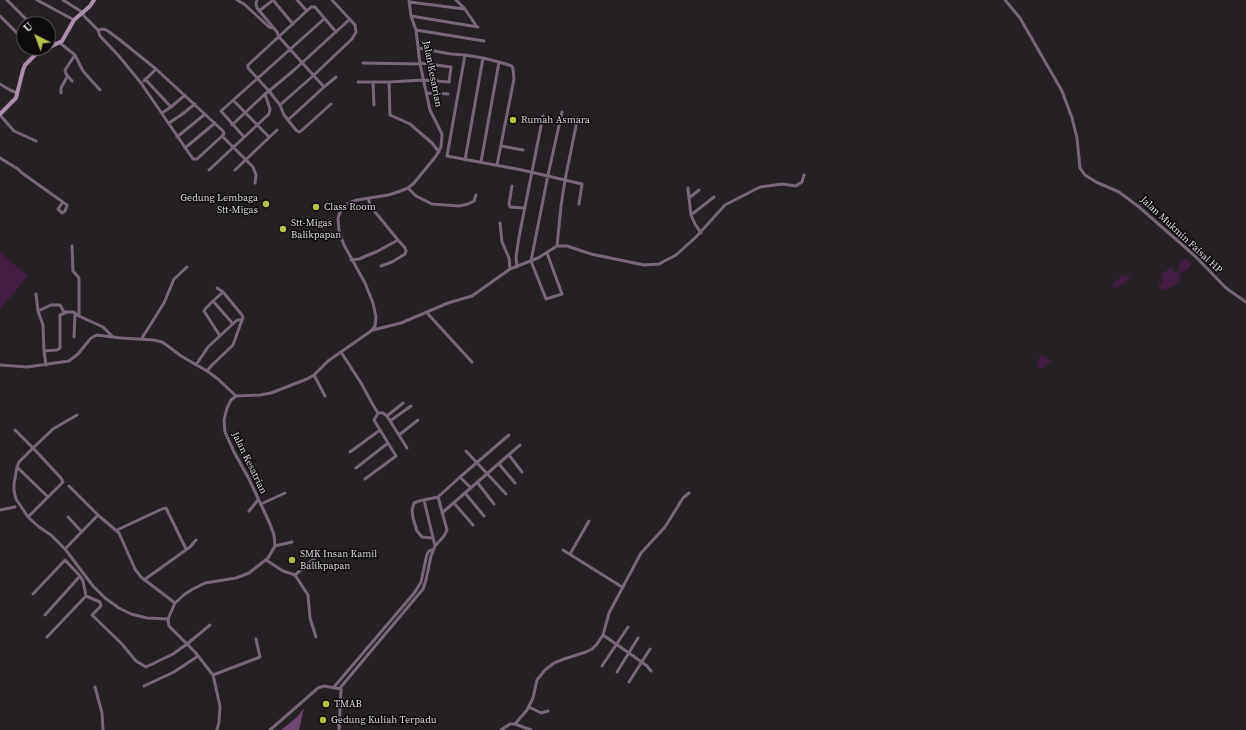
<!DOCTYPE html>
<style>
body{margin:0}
#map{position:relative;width:1246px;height:730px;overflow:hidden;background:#242024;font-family:"Source Serif 4",serif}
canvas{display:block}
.north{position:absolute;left:16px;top:16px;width:40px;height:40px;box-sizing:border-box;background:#0c0a0c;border:1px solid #5e5c5e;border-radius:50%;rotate:318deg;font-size:11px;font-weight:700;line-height:16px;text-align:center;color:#d9d7d9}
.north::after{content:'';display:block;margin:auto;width:14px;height:18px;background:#b4c24a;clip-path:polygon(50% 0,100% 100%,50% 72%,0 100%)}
</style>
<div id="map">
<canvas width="1246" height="730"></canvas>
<div class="north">U</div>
</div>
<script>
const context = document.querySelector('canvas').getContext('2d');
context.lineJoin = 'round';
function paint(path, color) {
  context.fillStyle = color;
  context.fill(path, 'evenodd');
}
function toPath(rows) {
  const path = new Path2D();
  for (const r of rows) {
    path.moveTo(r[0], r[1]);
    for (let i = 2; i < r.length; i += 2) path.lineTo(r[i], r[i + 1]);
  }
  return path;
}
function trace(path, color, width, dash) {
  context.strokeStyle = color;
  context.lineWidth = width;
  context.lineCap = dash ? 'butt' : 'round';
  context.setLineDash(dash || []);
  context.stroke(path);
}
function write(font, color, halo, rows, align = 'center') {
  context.font = font + ' "Source Serif 4",serif';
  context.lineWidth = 3;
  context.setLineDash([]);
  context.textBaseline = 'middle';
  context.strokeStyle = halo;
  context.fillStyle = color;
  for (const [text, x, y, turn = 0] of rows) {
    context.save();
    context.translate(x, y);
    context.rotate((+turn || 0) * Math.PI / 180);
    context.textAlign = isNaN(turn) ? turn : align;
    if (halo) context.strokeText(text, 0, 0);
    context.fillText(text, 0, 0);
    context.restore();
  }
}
paint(toPath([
 [0,252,28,276,0,309],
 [1186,258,1191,263,1189,269,1181,272,1179,274,1181,279,1177,282,1176,285,1161,291,1158,284,1162,283,1161,274,1172,267,1174,272,1177,272,1179,270,1179,262],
 [1120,275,1123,277,1125,275,1128,275,1130,277,1126,282,1113,289,1112,286,1114,284,1113,282,1120,278],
 [1042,355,1051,361,1042,368,1037,367,1039,358]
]), '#401d41');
paint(toPath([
 [304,708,299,730,281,730,297,717]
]), '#6e4870');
trace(toPath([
 [7,0,31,24],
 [37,0,74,20],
 [63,0,82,12],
 [237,0,244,4,269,27,273,28],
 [257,0,256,4,257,8,277,32,279,37,324,87,336,77],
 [273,0,293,24],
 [297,0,307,11],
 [456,0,465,9,477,27],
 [1005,0,1020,18,1062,91,1072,118,1077,138,1080,168,1085,175,1096,182,1119,192,1139,207,1195,256,1226,288,1246,302],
 [409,2,465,9],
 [259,11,273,0],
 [83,12,84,16,98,30,100,36,118,55,141,83,193,159,197,159,222,136,224,134,223,131,156,69,120,40,108,31,104,29,98,30],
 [0,16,24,40],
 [411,16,478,27],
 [416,30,484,41],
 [336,32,315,7,311,7,248,65,248,68,269,91,293,71,350,19],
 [60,43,75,55,83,71,100,90],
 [418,48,451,54,465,55],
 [483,58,465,55,447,156,522,170,582,184,579,204],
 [363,63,420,64],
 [145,79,171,107],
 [72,81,66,74,65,70,75,55],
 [144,81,156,69],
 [358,82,389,82,424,80,449,82,451,67,420,63],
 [373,82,374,105],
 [389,82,390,115,410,124,432,143,439,152],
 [0,84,10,90,17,93],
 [61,93,61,88,67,77],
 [427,93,448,94],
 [233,100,269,137],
 [280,105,284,115,296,130,299,132,301,131,331,104],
 [162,113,171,107,185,95],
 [0,115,14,131,36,141],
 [288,120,324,87],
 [169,123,181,115,195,104],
 [232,125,265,94],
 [222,136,253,167,256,175,255,183],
 [177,137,205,114],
 [244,137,221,111,324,19],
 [501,146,523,150],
 [185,148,215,123],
 [0,158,18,169,22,173,67,205,67,206,65,211,62,213,58,209,63,202],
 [465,160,483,58,499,62,481,162],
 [497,165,514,79,513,69,512,66,499,62],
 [209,170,269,114,270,109,265,94,269,91,280,105,314,75,352,39,356,32,355,25,332,0],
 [235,170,277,130],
 [512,186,509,204,510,207,525,208],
 [408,188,416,196,432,204,459,206,468,204,474,201,476,195],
 [688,188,689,198],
 [691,215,689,198,699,190],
 [500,223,502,242,509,258,510,269],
 [701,233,695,224,691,215,714,197],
 [72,246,73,271,79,278,79,316,103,327,113,337],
 [557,246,561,206,565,180,577,121],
 [547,253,562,294,546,299,531,261,548,175,562,112],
 [351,260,359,259,378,251,398,240,371,207,368,198],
 [381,266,392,262,405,254,406,251,405,248,398,240],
 [517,267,516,257,519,237,543,116],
 [217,288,223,292,242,315,243,318,242,320],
 [223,292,213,301,233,324],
 [36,294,38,311,51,305,60,305,64,312,73,312,79,316],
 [213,301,206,308,204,311,220,336],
 [38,311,43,325,44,351],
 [427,313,472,362],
 [373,330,401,323,448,303,472,296,510,269,538,258,557,246,567,246,591,254,644,265,659,264,676,255,696,237,725,205,760,187,782,184,796,186,802,182,804,175],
 [74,337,75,313],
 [142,338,164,303,174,279,187,267],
 [341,352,361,383,373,405,378,413,374,420,396,456,365,479],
 [0,365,27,367,69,361,78,354,91,338,97,335,121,338,154,340,162,342,168,346,181,356,207,371,218,379,236,396],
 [46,365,44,351,57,350,60,348,60,315,67,312],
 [196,365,208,347,236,321,238,320,242,320,233,345,212,365,207,371],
 [314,375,325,396],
 [378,413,383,413,387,416,407,448],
 [387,416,403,403],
 [390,421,411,406],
 [15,430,33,448,53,429,77,415],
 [399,435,418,420],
 [466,451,506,494],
 [350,452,380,430],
 [509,455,522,472],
 [499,464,515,483],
 [17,467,48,497],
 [356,468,388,443],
 [460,477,509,435],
 [477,482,494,504],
 [69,486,98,515,119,533,135,569,141,577,175,603],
 [465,493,484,516],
 [424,500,435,546],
 [454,503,473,525],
 [261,504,285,493],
 [0,510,15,507],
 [249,511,258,500],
 [442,513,520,445],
 [28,517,63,482,61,478,33,448,19,462,17,467,14,484,14,491,16,499,28,517,39,527,51,535,65,549,93,586,105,598,119,608,131,614,147,618,168,619],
 [68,517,82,532],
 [117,530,162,509,166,508,186,549],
 [432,538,422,537,417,531,413,518,412,510,414,503,419,501,438,497,460,477,471,488],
 [275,546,292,542],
 [65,549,98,515],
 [563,550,622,587],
 [570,554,589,521],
 [266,560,283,571,295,575,315,558],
 [295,575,308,595,310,618,316,637],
 [144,580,190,547,196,540],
 [33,594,65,560,80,576],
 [45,615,80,576,83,581,86,596,100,602,101,606,92,615,121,643,136,661,146,667,173,654,187,644,210,625],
 [603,635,629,653,647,666,651,671],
 [47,637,86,596],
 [602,666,628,627],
 [617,672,638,638],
 [213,675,260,657,256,639],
 [629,682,650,649],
 [144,686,174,672,198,656],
 [95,687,102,713,103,730],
 [334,687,415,592,421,582,427,554,429,551,434,549],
 [340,688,423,589,426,580,431,556,435,546,444,536,447,530,438,497],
 [529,707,541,713,548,711],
 [515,724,527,710,533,698,537,680,545,670,554,663,564,659,586,652,592,649,597,644,603,635,609,613,641,553,665,527,683,498,689,493],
 [217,730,219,722,220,706,213,675,195,652,169,626,168,619,175,603,185,594,193,589,205,583,236,578,249,573,268,558,275,546,274,535,270,524,249,479,234,452,225,432,224,420,227,408,231,400,236,396,260,395,271,393,307,379,314,375,328,361,371,331,375,326,376,317,373,303,365,283,344,245,339,231,338,218,341,210,347,204,351,202,357,200,388,195,398,192,408,188,414,183,436,156,441,147,442,134,430,110,420,64,416,30,411,16,409,0],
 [270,730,318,688,324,686,341,689,339,730],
 [501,730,510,724,515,724,531,730]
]), '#786779', 3);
trace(toPath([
 [48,48,62,41,74,20,90,6,94,0],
 [0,114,16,98,23,70,25,65,35,55,48,48]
]), '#ab8eab', 4);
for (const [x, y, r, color] of [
 [513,120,4,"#b4c24a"],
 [266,204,4,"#b4c24a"],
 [316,207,4,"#b4c24a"],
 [283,229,4,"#b4c24a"],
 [292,560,4,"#b4c24a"],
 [326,704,4,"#b4c24a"],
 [323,720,4,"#b4c24a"]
]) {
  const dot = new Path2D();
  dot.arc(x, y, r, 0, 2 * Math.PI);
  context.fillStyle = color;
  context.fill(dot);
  trace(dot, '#0c0a0c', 1.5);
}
write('10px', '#d9d7d9', '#0c0a0c', [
 ["Jalan Kesatrian",432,74,79],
 ["Jalan Mukmin Faisal HP",1181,235,43],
 ["Jalan Kesatrian",249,463,64]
]);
write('10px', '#d9d7d9', '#0c0a0c', [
 ["Rumah Asmara",521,120],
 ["Gedung Lembaga",258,198,"right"],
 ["Stt-Migas",258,210,"right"],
 ["Class Room",324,207],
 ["Stt-Migas",291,223],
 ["Balikpapan",291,235],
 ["SMK Insan Kamil",300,554],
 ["Balikpapan",300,566],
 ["TMAB",334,704],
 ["Gedung Kuliah Terpadu",331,720]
], 'left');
</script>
